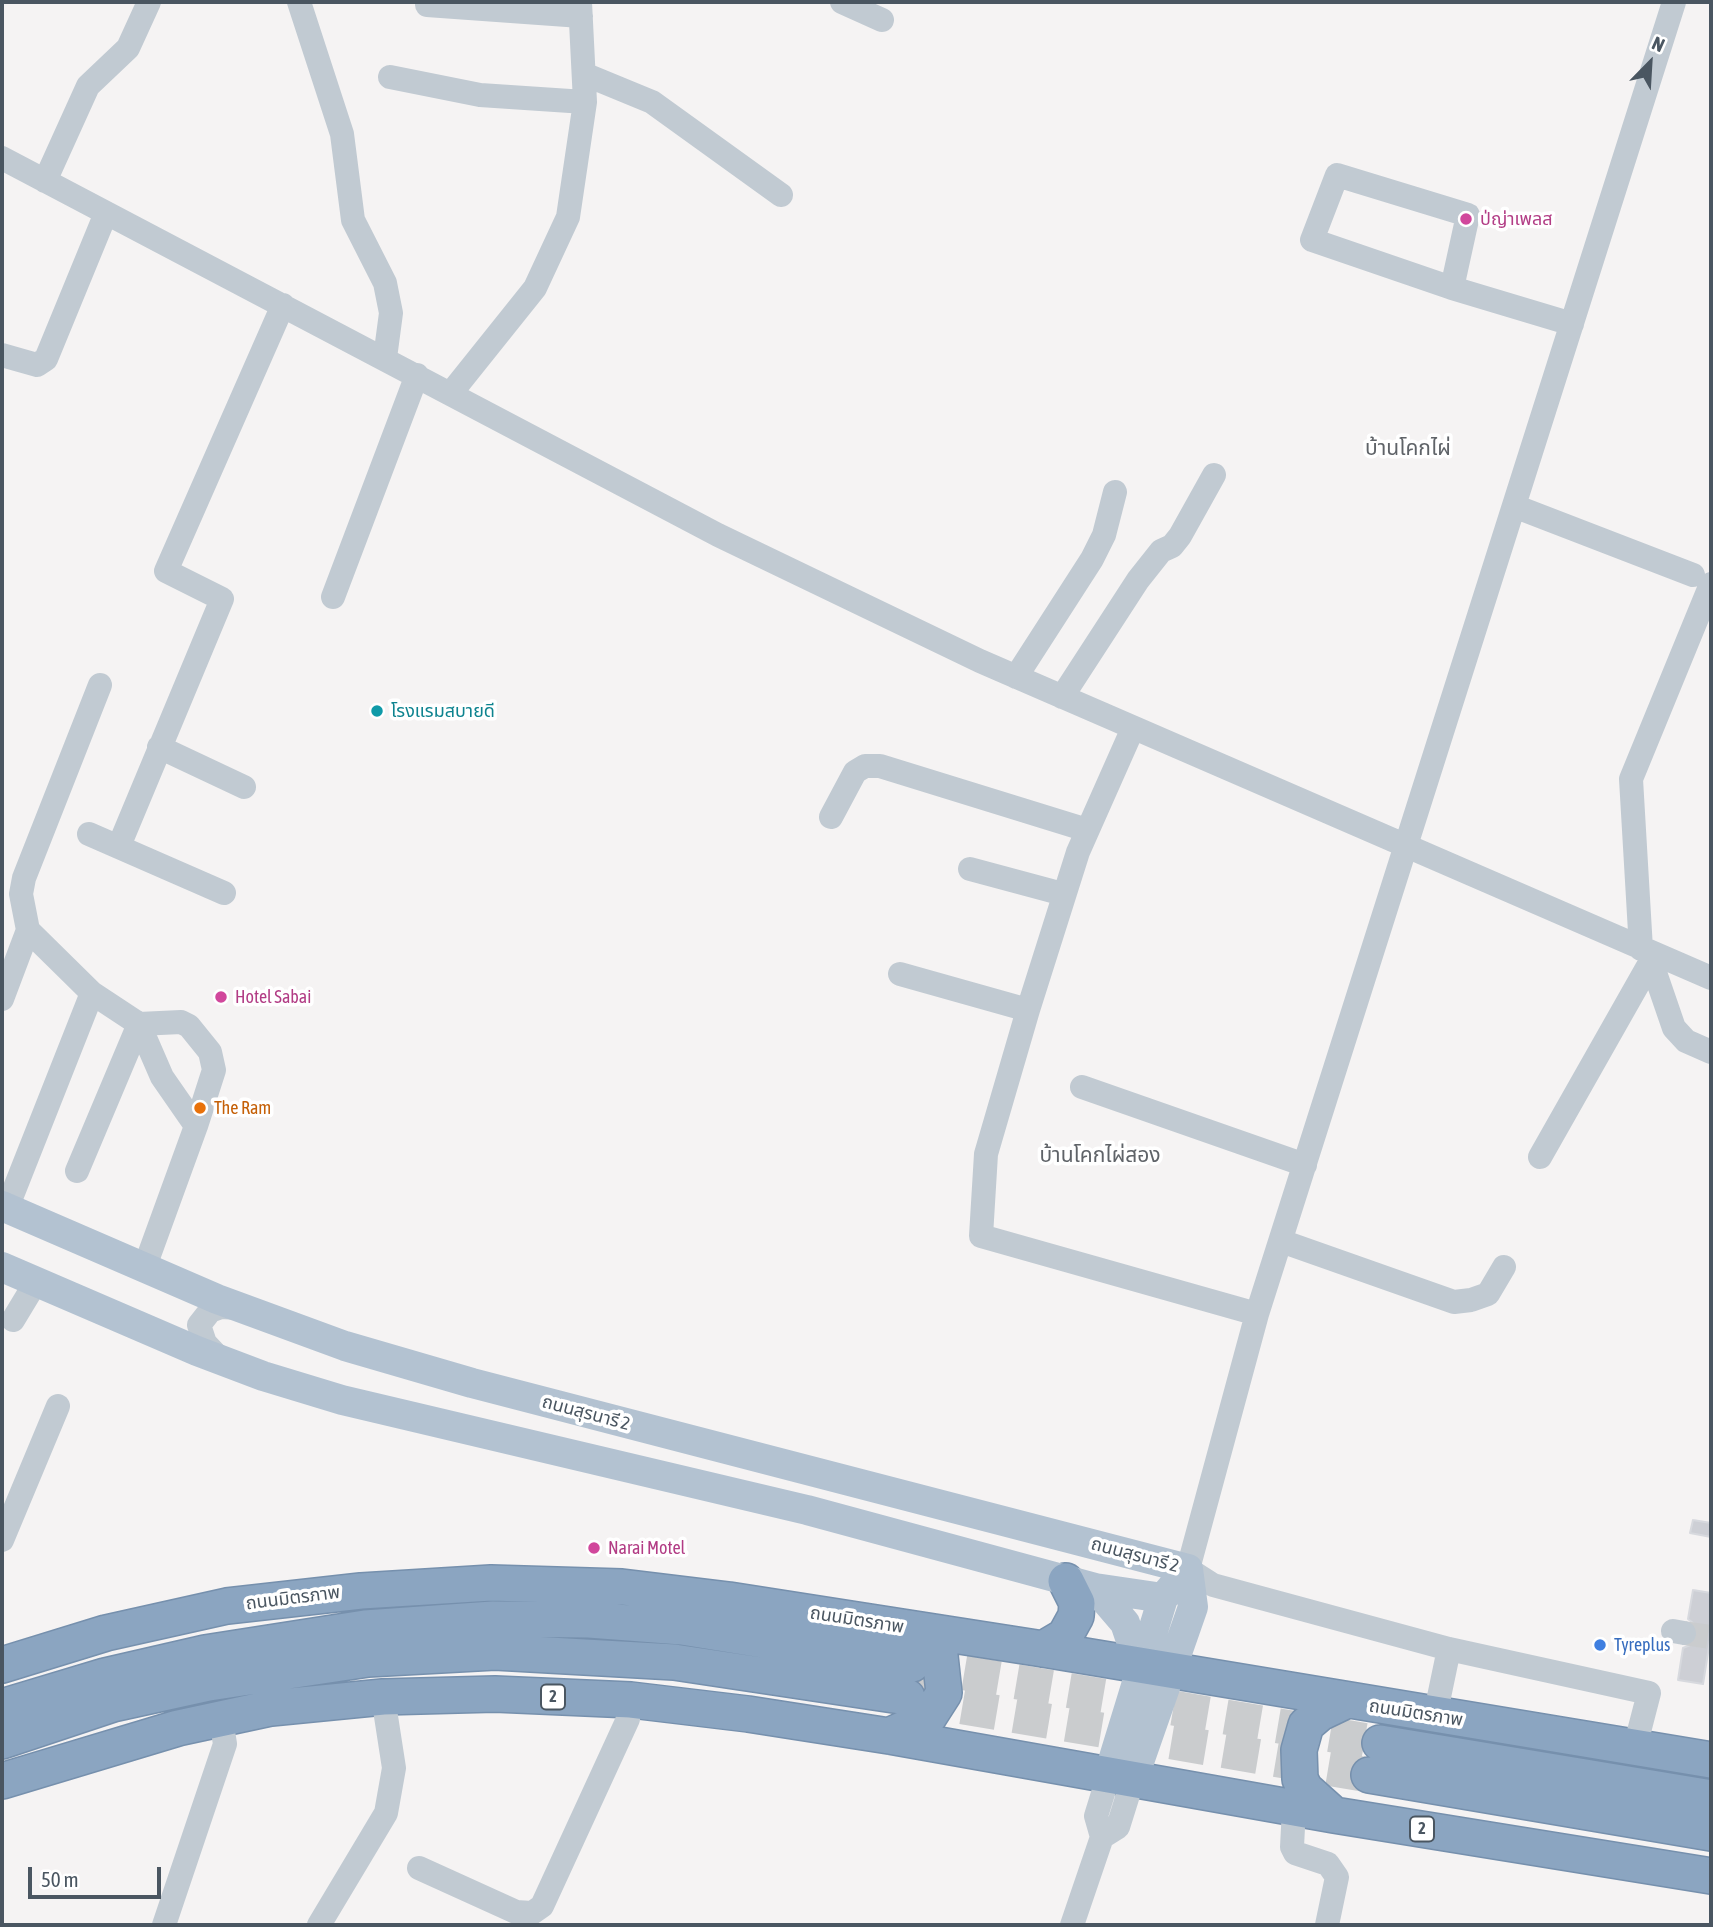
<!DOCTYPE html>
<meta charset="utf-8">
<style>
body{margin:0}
#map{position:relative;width:1713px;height:1927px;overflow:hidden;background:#f5f3f3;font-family:"Asap Condensed",sans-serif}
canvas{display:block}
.frame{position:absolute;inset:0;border:4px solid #4a5661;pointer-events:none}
.north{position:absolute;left:1615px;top:28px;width:70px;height:70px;-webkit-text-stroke:5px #fff;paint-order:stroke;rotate:24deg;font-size:19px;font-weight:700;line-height:28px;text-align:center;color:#4a5661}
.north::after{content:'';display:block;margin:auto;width:24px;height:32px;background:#4a5661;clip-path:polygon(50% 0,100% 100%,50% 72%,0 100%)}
.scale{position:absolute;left:28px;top:1867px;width:133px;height:32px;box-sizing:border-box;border:4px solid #4a5661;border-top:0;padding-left:9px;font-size:21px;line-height:24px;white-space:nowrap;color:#4a5661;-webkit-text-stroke:5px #fff;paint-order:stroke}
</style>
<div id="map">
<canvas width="1713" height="1927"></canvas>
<div class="frame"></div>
<div class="north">N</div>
<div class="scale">50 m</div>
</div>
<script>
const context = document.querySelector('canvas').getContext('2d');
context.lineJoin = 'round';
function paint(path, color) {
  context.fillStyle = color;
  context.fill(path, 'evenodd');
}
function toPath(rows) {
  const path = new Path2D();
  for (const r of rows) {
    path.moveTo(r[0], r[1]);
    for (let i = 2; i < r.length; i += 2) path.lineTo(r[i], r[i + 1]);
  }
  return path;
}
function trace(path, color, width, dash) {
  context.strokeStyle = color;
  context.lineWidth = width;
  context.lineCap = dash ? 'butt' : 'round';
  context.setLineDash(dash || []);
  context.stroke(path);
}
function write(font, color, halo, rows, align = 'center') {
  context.font = font + ' "Asap Condensed","Noto Sans Thai",sans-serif';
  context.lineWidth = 7;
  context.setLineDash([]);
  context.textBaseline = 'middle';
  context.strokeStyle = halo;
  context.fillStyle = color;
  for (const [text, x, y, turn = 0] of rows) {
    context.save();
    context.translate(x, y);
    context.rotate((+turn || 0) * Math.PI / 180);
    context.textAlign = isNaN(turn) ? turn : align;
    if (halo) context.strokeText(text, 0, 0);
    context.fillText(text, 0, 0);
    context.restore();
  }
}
const building = toPath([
 [1693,1520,1711,1523,1711,1537,1690,1533,1693,1520],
 [1693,1590,1711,1593,1711,1634,1703,1684,1678,1680,1683,1648,1695,1643,1699,1635,1698,1627,1688,1619,1693,1590]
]);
paint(building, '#cdcfd5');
trace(building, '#d7d9de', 2);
trace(toPath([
 [1684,1633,1711,1637]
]), '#caccce', 24, [24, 12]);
trace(toPath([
 [912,1664,1380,1743],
 [910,1698,1369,1775]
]), '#caccce', 35, [35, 18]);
const highway = toPath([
 [1043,1649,1065,1636,1076,1616,1077,1603,1066,1581],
 [2,1665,106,1633,227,1606,361,1591,491,1583,622,1587,729,1600,1043,1649,1711,1760],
 [2,1707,105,1676,205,1653,365,1628,493,1619,589,1620,682,1627,912,1664],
 [889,1736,928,1718,944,1693,940,1656,908,1628],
 [2,1741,113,1704,209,1683,368,1659,495,1652,674,1662,907,1697],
 [1380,1743,1711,1798],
 [1369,1775,1711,1833],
 [2,1781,178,1728,271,1708,383,1697,495,1694,631,1700,748,1714,889,1736,1334,1815,1711,1876],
 [1334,1815,1305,1789,1300,1779,1299,1750,1306,1725,1320,1713,1345,1701]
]);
trace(highway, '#7690ad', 38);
trace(toPath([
 [299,2,342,134,353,220,385,283,391,313,385,358],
 [842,2,882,20],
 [427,5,581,16],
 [584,74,652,102,781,195],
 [390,77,480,95,585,102],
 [2,158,718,535,980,661,1711,978],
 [45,181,88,86,128,48,149,2],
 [1452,288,1468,215,1337,175,1312,240,1452,288,1572,324],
 [2,355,37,365,46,359,106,213],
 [451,393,535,288,568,217,585,102,580,2],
 [1514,506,1693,575],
 [333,597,417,375],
 [1016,677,1092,559,1104,535,1115,492],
 [1062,697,1138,580,1161,551,1172,546,1180,536,1214,475],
 [1133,728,1078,852,1028,1010,986,1154,981,1236,1257,1314],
 [159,747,244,787],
 [831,817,855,772,865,766,880,766,1087,830],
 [89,834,224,893],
 [119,846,222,599,166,571,283,305],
 [970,869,1063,894],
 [28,930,92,993,139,1024,162,1077,196,1126,144,1269],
 [1641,949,1631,779,1711,584],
 [1652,964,1674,1028,1686,1041,1711,1052],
 [900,974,1028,1010],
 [2,999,28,930,21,894,24,878,100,685],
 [1082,1087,1305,1165],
 [1540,1157,1655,954],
 [77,1171,139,1024,181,1022,189,1026,210,1052,214,1070,196,1126],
 [7,1208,92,993],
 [1281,1241,1454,1302,1471,1300,1488,1294,1504,1267],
 [13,1320,36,1282],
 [222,1361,205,1343,199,1325,210,1311,221,1307,239,1308],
 [2,1540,58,1406],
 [1673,1631,1684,1633],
 [1435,1716,1449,1649],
 [1635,1747,1649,1693,1449,1649,1213,1585,1188,1569,1257,1314,1674,2],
 [1294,1808,1292,1847,1295,1853,1328,1864,1337,1877,1327,1925],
 [1102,1837,1118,1827,1133,1779],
 [419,1868,516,1912,532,1913,542,1906,628,1719,631,1700],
 [164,1925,225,1744,221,1719],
 [319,1925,386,1813,394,1768,383,1697],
 [1072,1925,1102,1837,1096,1816,1109,1774]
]), '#c1cad2', 24);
trace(toPath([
 [2,1206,217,1299,345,1346,472,1383,1188,1569],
 [2,1267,197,1351,263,1376,342,1400,807,1510,1095,1588,1163,1598],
 [1095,1588,1125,1623,1140,1667],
 [1109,1774,1163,1598,1174,1585],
 [1133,1779,1193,1607,1188,1569]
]), '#b3c2d1', 30);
trace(highway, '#8ba5c1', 35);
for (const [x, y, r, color] of [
 [1466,219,7,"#d1479c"],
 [377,711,7,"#0f9aa8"],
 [221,997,7,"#d1479c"],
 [200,1108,7,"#e8710a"],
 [594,1548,7,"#d1479c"],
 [1600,1645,7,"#3f7fe0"]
]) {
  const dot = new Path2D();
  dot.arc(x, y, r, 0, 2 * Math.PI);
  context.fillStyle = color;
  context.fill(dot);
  trace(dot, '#fff', 2.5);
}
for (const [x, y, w] of [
 [553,1697,24],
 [1422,1829,24]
]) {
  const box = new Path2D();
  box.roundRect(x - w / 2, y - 12.5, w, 25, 5);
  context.fillStyle = '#fff';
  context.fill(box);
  trace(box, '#4a5661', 2);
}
write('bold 16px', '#4a5661', null, [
 ["2",553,1697],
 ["2",1422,1829]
]);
write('18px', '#b23c85', '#fff', [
 ["ป่ญ่าเพลส",1480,219],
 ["Hotel Sabai",235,997],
 ["Narai Motel",608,1548]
], 'left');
write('18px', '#0d838f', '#fff', [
 ["โรงแรมสบายดี",391,711]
], 'left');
write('18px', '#c56008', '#fff', [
 ["The Ram",214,1108]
], 'left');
write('18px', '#4a5661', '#fff', [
 ["ถนนสุรนารี 2",586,1413,15],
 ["ถนนสุรนารี 2",1135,1555,15],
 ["ถนนมิตรภาพ",293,1598,-7],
 ["ถนนมิตรภาพ",857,1620,9],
 ["ถนนมิตรภาพ",1416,1713,9]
]);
write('18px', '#366cbe', '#fff', [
 ["Tyreplus",1614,1645]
], 'left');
write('21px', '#5f6368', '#fff', [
 ["บ้านโคกไผ่",1408,448],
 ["บ้านโคกไผ่สอง",1100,1155]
]);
</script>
